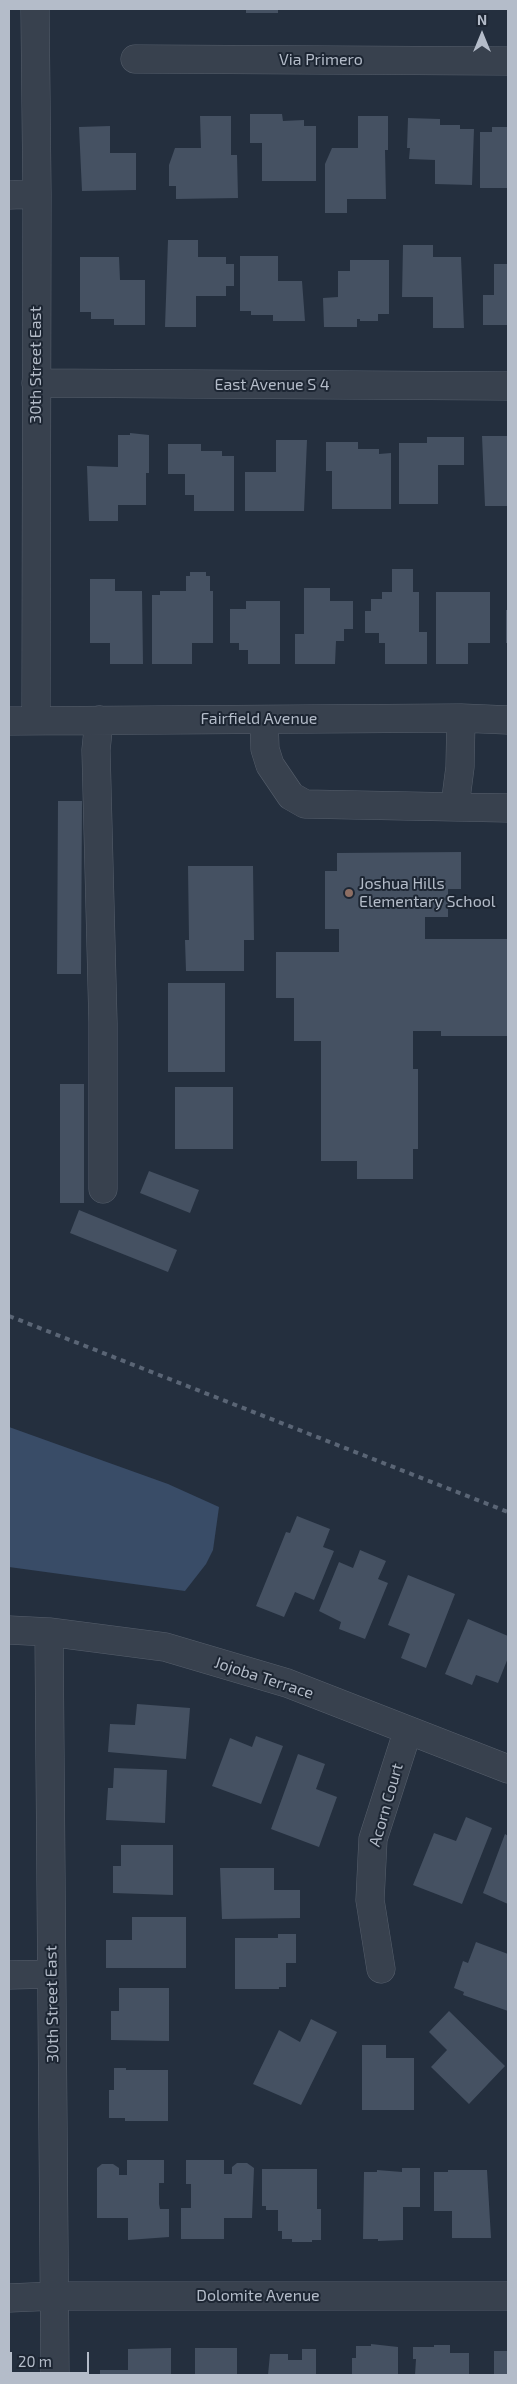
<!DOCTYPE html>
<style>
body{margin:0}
#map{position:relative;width:517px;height:2384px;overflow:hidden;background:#242f3e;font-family:"Exo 2",sans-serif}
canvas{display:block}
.frame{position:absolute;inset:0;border:10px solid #b4bcc9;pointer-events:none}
.north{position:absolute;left:457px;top:10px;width:50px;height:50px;-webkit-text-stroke:4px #1d2633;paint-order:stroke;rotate:0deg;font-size:14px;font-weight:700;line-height:20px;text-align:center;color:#b4bcc9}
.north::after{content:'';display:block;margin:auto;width:18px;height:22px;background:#b4bcc9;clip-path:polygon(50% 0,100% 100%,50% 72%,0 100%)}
.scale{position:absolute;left:10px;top:2352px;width:79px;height:22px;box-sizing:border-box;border:2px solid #b4bcc9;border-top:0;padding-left:6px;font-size:15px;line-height:18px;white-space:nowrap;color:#b4bcc9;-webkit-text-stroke:4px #1d2633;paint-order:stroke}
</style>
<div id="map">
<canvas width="517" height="2384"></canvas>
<div class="frame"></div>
<div class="north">N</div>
<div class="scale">20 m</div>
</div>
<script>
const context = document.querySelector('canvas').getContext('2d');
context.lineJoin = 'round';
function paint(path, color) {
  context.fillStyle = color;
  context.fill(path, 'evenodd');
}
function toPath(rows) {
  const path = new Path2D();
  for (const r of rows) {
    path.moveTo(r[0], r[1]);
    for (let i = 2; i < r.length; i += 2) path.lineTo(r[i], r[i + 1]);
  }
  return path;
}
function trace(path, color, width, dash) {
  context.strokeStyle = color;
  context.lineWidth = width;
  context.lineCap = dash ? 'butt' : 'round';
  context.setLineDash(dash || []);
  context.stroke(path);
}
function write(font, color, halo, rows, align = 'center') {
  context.font = font + ' "Exo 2",sans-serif';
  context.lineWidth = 4;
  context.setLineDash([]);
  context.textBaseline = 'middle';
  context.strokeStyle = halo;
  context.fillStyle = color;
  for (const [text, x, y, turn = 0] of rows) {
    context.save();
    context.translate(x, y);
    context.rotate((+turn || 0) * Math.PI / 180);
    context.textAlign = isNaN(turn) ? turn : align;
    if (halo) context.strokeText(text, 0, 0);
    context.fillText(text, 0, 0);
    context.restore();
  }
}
paint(toPath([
 [9,1427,168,1484,219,1507,213,1550,206,1564,185,1591,9,1567]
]), '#394c67');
paint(toPath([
 [246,9,278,9,278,13,246,13],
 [250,114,282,114,283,121,304,120,304,126,316,126,316,181,262,181,262,143,250,143],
 [200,116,231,116,231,155,237,155,238,198,176,199,176,186,169,186,169,165,175,148,201,148],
 [358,116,388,116,388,150,385,150,386,199,347,199,347,213,325,213,325,164,332,148,358,148],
 [408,118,440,119,440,125,460,125,460,129,474,129,472,185,435,184,435,160,409,159,410,148,407,148],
 [110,126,110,153,136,153,136,190,82,191,79,127],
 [492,127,508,127,508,188,480,188,480,132,492,132],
 [168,240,198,240,198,257,226,257,226,264,234,264,234,286,226,286,226,296,196,296,196,327,165,327],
 [403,245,433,245,433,257,461,257,464,328,433,328,433,297,402,297],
 [240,256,278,256,278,281,302,281,305,321,273,321,273,315,251,315,251,311,240,311],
 [80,257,119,257,120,280,145,280,145,325,114,325,114,319,91,319,91,312,80,312],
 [350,260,389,260,389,314,378,314,378,321,360,321,360,319,357,319,357,327,324,327,323,298,338,297,338,271,350,271],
 [494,264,508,264,508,325,483,325,483,295,494,295],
 [130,433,149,435,149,473,146,473,146,505,118,505,118,521,89,521,87,466,118,467,118,435,130,435],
 [482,436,508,436,508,506,485,506],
 [427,437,464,437,464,465,438,465,438,504,399,504,399,443,427,443],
 [276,440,307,440,304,511,245,511,245,472,276,472],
 [326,442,358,442,358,449,379,449,379,454,391,453,391,509,332,509,332,471,326,471],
 [168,444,201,444,201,451,222,451,222,456,234,456,234,511,194,511,194,495,185,495,185,474,168,474],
 [392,569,413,569,413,592,419,592,419,632,427,632,427,664,385,664,385,643,379,643,379,633,365,633,365,611,371,611,371,599,382,599,382,592,392,592],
 [190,572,206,572,206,576,210,576,210,591,213,591,213,643,192,643,192,664,152,664,152,595,160,595,160,591,186,591,186,576,190,576],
 [90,579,115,579,115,591,142,591,143,664,110,664,110,643,90,643],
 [304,588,330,588,330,601,353,601,353,629,344,629,344,641,336,641,335,664,295,664,295,634,304,634],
 [436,592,490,592,490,643,468,643,468,664,436,664],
 [246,601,280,601,280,664,248,664,248,650,239,650,239,643,230,643,230,609,246,609],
 [506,610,508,610,508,643,506,643],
 [58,801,82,801,81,974,57,974],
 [461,852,461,889,448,889,448,917,425,917,425,939,508,939,508,1036,441,1036,441,1031,413,1031,413,1069,418,1069,418,1149,413,1149,413,1179,357,1179,357,1161,321,1161,321,1041,294,1041,294,998,276,998,276,952,339,952,339,929,325,929,325,871,337,871,337,853],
 [188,866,253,866,254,940,244,940,244,971,186,971,185,940,189,940],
 [168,983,225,983,225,1072,168,1072],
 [60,1084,84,1084,84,1203,60,1203],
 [175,1087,233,1087,233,1149,175,1149],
 [149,1171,199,1190,190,1213,140,1193],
 [79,1210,177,1250,168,1272,70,1233],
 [297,1516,330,1529,323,1547,334,1551,314,1600,295,1592,284,1617,256,1606,286,1532,290,1533],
 [360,1550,386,1561,378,1579,388,1583,365,1639,339,1629,341,1622,319,1611,339,1562,353,1568],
 [408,1575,455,1594,426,1668,401,1658,410,1634,388,1625],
 [468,1619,508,1636,508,1658,498,1683,476,1675,472,1685,445,1674],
 [137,1704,190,1708,186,1759,108,1752,110,1724,135,1725],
 [256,1736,283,1746,261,1804,212,1786,230,1738,252,1747],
 [298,1754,325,1764,316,1789,337,1797,319,1847,271,1829],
 [114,1768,167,1770,165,1823,106,1820,108,1788,113,1788],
 [466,1817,492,1828,462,1904,413,1885,434,1833,456,1841],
 [505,1834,508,1836,508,1904,483,1893],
 [121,1845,173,1845,173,1895,113,1893,113,1866,121,1866],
 [220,1868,274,1868,274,1890,300,1890,300,1918,222,1919],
 [132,1917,186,1917,186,1968,106,1968,106,1940,132,1940],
 [278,1934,296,1934,296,1963,286,1963,286,1987,279,1987,279,1989,235,1989,235,1938,278,1938],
 [476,1942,508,1954,508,2011,463,1995,464,1992,454,1988,463,1961,468,1963],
 [119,1988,169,1988,169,2041,111,2040,111,2011,119,2011],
 [449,2011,505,2066,469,2104,431,2067,447,2050,429,2032],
 [311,2019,337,2032,301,2105,253,2084,279,2030,300,2042],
 [362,2045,386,2045,386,2058,414,2058,414,2110,362,2110],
 [114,2068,126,2068,126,2070,168,2070,168,2121,125,2121,125,2118,109,2118,109,2090,114,2090],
 [127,2160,164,2160,164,2183,159,2183,159,2204,160,2209,169,2209,169,2237,128,2240,128,2218,97,2218,97,2168,102,2164,113,2164,119,2168,119,2175,127,2175],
 [186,2160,224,2160,224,2174,232,2174,232,2167,237,2163,247,2163,254,2168,252,2218,224,2218,224,2239,181,2239,181,2208,191,2208,191,2184,186,2184],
 [402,2168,420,2168,420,2207,403,2207,403,2240,378,2241,378,2239,363,2239,364,2172,377,2172,377,2170,402,2172],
 [262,2169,317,2169,317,2209,321,2209,321,2240,312,2240,312,2242,292,2242,292,2239,282,2239,282,2231,278,2231,278,2210,266,2210,266,2206,262,2206],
 [448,2170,487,2170,491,2238,452,2238,452,2211,434,2211,434,2172,448,2172],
 [371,2344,398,2347,398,2375,352,2375,352,2358,356,2358,356,2346,371,2346],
 [434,2345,450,2345,450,2353,469,2353,469,2375,415,2375,416,2359,413,2359,413,2347,434,2347],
 [171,2348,171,2375,100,2375,100,2370,128,2370,128,2349],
 [195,2348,237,2348,237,2375,195,2375],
 [302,2349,316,2349,316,2375,268,2375,270,2354,288,2354,288,2360,302,2360],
 [494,2351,508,2351,508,2375,494,2375]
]), '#455162');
const minor = toPath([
 [35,9,37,194,36,721],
 [135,59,508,61],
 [9,195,37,194],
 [36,383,508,386],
 [99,720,96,750,103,1023,103,1189],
 [264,720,265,749,270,765,291,796,305,804,508,808],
 [9,721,461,718,508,720],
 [455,806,460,767,461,718],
 [9,1630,49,1632,165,1647,287,1683,508,1769],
 [49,1632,55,2375],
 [381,1969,370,1900,373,1839,408,1730],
 [9,1975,51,1974],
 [9,2298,55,2296,508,2296]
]);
trace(minor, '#565f6c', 29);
trace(minor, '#38414e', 28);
trace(toPath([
 [9,1316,508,1512]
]), '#5a6575', 4, [5, 5]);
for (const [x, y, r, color] of [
 [349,893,5,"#8d6e63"]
]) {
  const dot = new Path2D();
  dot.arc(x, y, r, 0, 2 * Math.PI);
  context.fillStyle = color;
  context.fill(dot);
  trace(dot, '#1d2633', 2);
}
write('16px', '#b4bcc9', '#1d2633', [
 ["Via Primero",321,60],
 ["30th Street East",36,365,-90],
 ["East Avenue S 4",272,385],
 ["Fairfield Avenue",259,719],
 ["Jojoba Terrace",264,1678,18],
 ["Acorn Court",386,1805,-74],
 ["30th Street East",52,2004,-91],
 ["Dolomite Avenue",258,2296]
]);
write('16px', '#b4bcc9', '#1d2633', [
 ["Joshua Hills",359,884],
 ["Elementary School",359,902]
], 'left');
</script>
